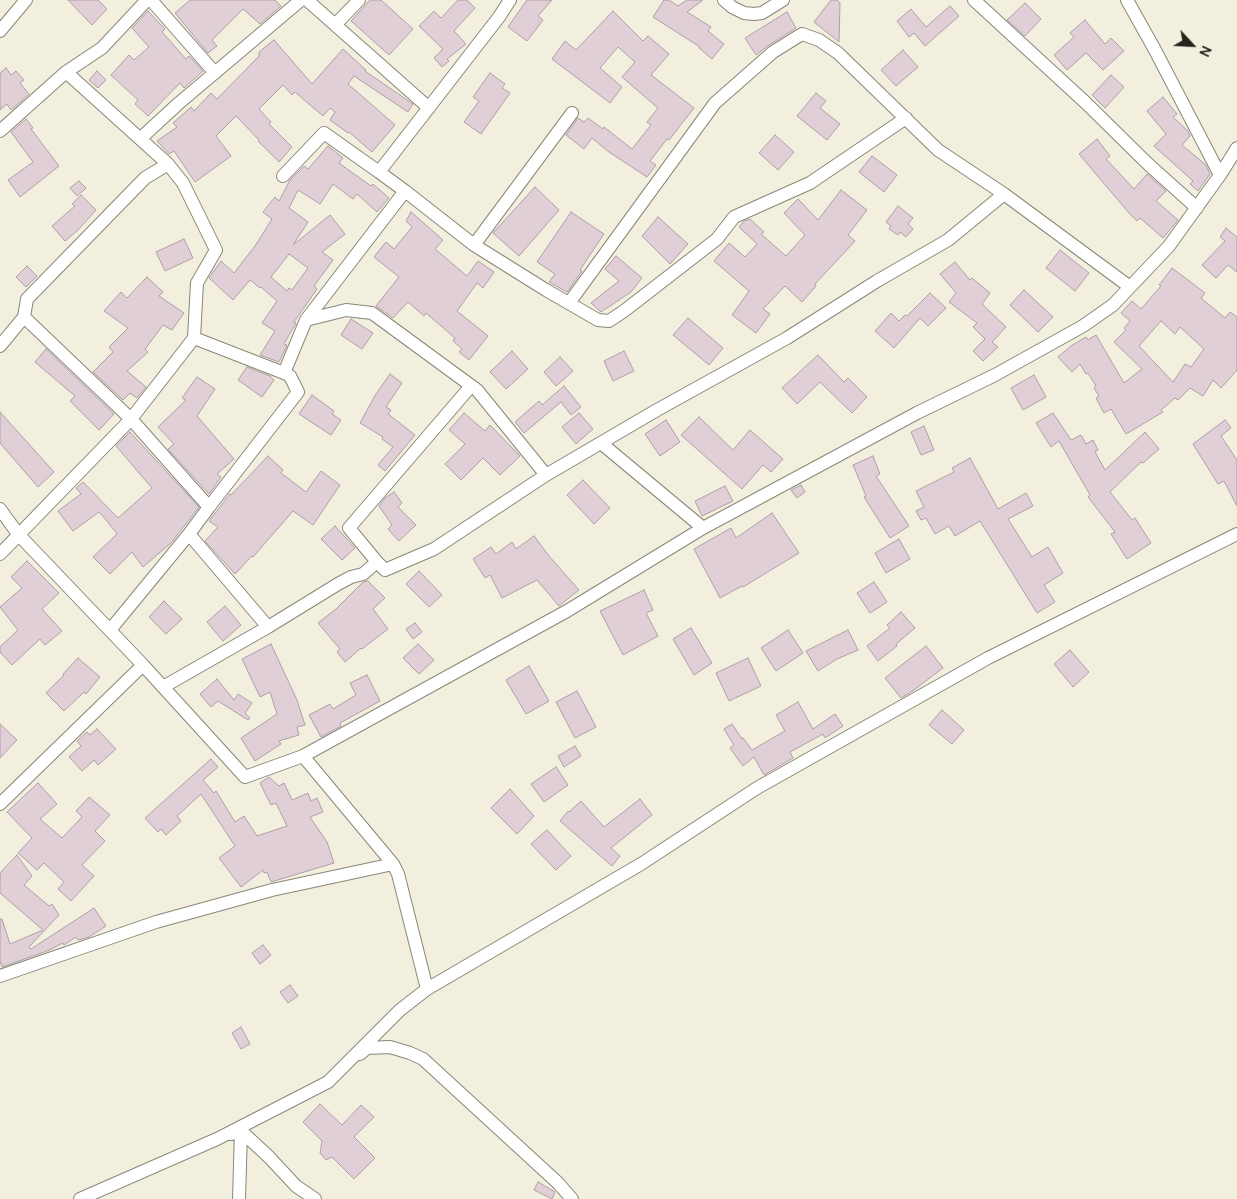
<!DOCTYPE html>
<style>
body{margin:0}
#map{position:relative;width:1237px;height:1199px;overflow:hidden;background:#f2efde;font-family:Manrope,sans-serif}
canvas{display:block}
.north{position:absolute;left:1167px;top:20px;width:50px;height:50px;-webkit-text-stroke:4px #f2efde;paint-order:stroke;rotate:115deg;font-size:14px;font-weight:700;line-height:20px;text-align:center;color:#24231d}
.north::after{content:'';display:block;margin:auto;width:18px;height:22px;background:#24231d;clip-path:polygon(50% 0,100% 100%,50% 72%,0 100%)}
</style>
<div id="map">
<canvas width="1237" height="1199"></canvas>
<div class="north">N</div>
</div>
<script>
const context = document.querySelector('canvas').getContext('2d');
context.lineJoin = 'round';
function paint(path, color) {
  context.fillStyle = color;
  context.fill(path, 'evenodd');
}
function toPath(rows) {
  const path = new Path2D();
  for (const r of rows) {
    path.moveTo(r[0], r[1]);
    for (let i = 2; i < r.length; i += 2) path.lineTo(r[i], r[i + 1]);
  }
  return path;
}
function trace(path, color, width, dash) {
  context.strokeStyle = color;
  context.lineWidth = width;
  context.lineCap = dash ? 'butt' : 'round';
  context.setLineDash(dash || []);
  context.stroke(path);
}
const building = toPath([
 [68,0,98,0,107,9,92,25,68,0],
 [190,0,275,0,281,6,260,24,243,9,212,40,217,46,208,53,175,13,190,0],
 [370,0,381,0,413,29,389,55,351,21,370,0],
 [458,0,467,0,475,8,454,31,466,44,447,59,449,61,442,67,434,58,443,49,419,26,434,11,441,18,458,0],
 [527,0,552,0,538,16,543,20,527,41,508,27,527,0],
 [664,0,669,0,678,6,687,0,703,0,687,12,711,27,708,31,724,44,712,59,699,48,700,47,653,17,664,0],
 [831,0,837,0,840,3,839,42,814,22,831,0],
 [1025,3,1041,19,1025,36,1007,20,1025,3],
 [950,6,959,16,925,46,914,33,909,37,897,21,911,9,926,27,950,6],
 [148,11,165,29,162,32,186,59,189,56,203,71,184,88,180,83,148,116,135,104,138,100,111,75,129,55,134,60,149,47,132,28,148,11],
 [613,11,643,41,648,36,669,54,651,75,694,108,669,140,667,139,650,161,656,165,647,177,609,152,592,138,584,149,566,135,578,118,584,122,588,118,603,129,604,127,632,149,651,125,647,122,658,108,622,77,635,62,618,47,600,68,622,87,610,103,552,59,565,41,576,50,613,11],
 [787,12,796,28,769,45,756,55,745,38,787,12],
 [1085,20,1105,44,1111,38,1124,51,1103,70,1086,53,1067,70,1054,55,1074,37,1070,33,1085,20],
 [274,40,312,84,343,49,366,70,365,71,413,104,408,112,354,76,348,84,395,125,372,152,349,132,348,133,330,120,335,112,330,108,323,116,295,92,292,95,283,85,259,109,271,122,269,124,292,147,279,162,258,141,259,140,236,116,216,136,231,156,195,182,174,151,169,154,157,141,177,127,173,123,191,107,194,111,211,93,217,99,259,56,259,52,274,40],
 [903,50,918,67,896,86,881,70,903,50],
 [6,68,11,75,16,71,24,80,20,83,29,94,11,110,7,104,0,110,0,73,6,68],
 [97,71,106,80,98,88,89,80,97,71],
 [490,73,505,84,502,88,510,93,481,134,464,122,479,101,473,97,490,73],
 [1111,75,1124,87,1105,108,1092,95,1111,75],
 [816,93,826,101,820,108,840,124,827,140,797,116,816,93],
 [1163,97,1177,114,1173,117,1188,131,1190,136,1182,145,1206,165,1210,174,1198,191,1190,184,1193,181,1154,146,1166,134,1147,111,1163,97],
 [26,119,33,128,31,129,59,166,20,197,8,180,33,162,11,132,26,119],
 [775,135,794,152,778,170,759,153,775,135],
 [1097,139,1110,156,1106,159,1134,189,1147,174,1166,191,1156,201,1178,220,1163,238,1140,218,1137,221,1129,213,1079,154,1097,139],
 [328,146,343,158,339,163,371,186,373,184,389,198,377,212,357,194,353,199,333,184,320,204,298,190,289,208,308,222,293,245,330,215,345,234,322,252,333,260,314,286,317,289,294,322,296,323,284,344,287,345,279,362,260,355,275,331,262,323,277,301,261,287,260,288,250,280,233,300,209,278,221,261,234,273,255,246,272,219,263,212,275,197,279,201,290,180,304,166,308,169,328,146],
 [289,254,308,268,292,290,289,288,287,291,271,277,289,254],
 [872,156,897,175,884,192,859,172,872,156],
 [79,181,86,188,77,196,70,188,79,181],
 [535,187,559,210,519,256,493,233,535,187],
 [841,190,867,210,848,235,855,241,815,284,816,286,802,302,785,286,763,309,770,314,756,333,732,315,749,291,714,261,729,243,745,257,757,244,739,227,744,221,750,219,764,232,761,234,786,256,805,235,784,213,798,199,818,220,841,190],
 [81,195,96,210,78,230,65,241,52,226,75,206,72,204,81,195],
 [898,206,913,218,908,224,913,229,906,237,900,232,898,235,889,229,891,226,886,222,898,206],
 [411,212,443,240,435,249,467,276,478,261,494,272,483,288,477,283,457,311,488,336,469,360,459,352,462,349,453,341,455,338,426,313,424,316,408,302,393,318,376,306,399,277,374,257,386,242,394,249,412,227,406,221,411,212],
 [571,212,604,234,580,270,582,271,567,292,549,282,555,274,537,262,571,212],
 [658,217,688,244,670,264,642,236,658,217],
 [1226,228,1237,237,1237,272,1228,265,1216,278,1202,265,1225,241,1220,237,1226,228],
 [184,239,193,258,165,271,156,252,184,239],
 [1060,250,1089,273,1075,291,1046,268,1060,250],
 [616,256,642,278,631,292,601,312,591,303,619,281,605,269,616,256],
 [955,262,970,280,972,278,990,293,982,304,1006,327,992,342,998,347,983,361,973,351,985,339,973,327,977,323,949,302,956,293,940,274,955,262],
 [27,266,37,276,26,287,16,277,27,266],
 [1172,268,1205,293,1201,298,1225,318,1230,312,1237,317,1237,370,1221,388,1213,380,1203,396,1190,388,1178,400,1175,398,1161,410,1163,412,1126,434,1111,409,1104,413,1096,398,1099,396,1094,388,1096,386,1088,373,1086,374,1080,364,1072,372,1058,357,1071,346,1086,337,1088,340,1096,335,1124,383,1142,369,1114,342,1126,330,1124,328,1130,321,1121,313,1132,301,1141,309,1161,286,1159,285,1172,268],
 [1161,321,1175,334,1180,327,1204,349,1191,367,1185,364,1173,382,1139,346,1161,321],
 [147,277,163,292,159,296,184,313,172,330,163,325,145,349,148,352,127,371,146,387,137,398,130,393,123,400,93,372,113,352,109,347,128,328,104,311,121,292,127,298,147,277],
 [1024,290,1053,317,1038,332,1010,305,1024,290],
 [930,293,946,308,928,326,920,318,894,348,875,331,891,313,899,321,905,315,907,316,930,293],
 [688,318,723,348,709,365,673,335,688,318],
 [351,319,373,333,362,349,341,335,351,319],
 [46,349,114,414,99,430,70,401,75,396,35,362,46,349],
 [512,351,528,369,506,389,490,372,512,351],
 [624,351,634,371,613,381,604,361,624,351],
 [818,355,844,382,848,378,867,397,852,413,820,382,797,404,782,388,818,355],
 [560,357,573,371,556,386,544,372,560,357],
 [247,367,270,376,274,380,262,397,238,380,247,367],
 [390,374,402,383,386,407,391,410,388,414,415,435,385,471,378,465,393,447,382,439,383,437,360,423,376,394,390,374],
 [1034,375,1046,397,1023,410,1011,388,1034,375],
 [197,377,215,389,197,416,234,459,217,474,221,477,209,494,168,449,174,444,158,427,186,400,182,398,197,377],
 [564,386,581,407,571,415,561,402,524,433,515,422,539,401,542,405,564,386],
 [312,395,334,411,332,414,341,420,331,435,299,414,312,395],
 [0,412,54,472,38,487,0,443,0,412],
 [464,413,485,431,490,425,520,456,500,475,483,458,461,480,445,464,465,444,449,430,464,413],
 [579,413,593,429,576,444,562,427,579,413],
 [1053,413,1071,440,1081,435,1086,444,1093,440,1098,450,1095,452,1105,470,1145,432,1159,449,1143,463,1141,462,1110,492,1132,520,1135,518,1151,543,1127,559,1111,534,1115,532,1088,497,1090,495,1059,441,1051,447,1036,423,1053,413],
 [699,417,733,450,750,430,783,459,771,472,763,465,742,489,681,435,699,417],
 [666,420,680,442,660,456,645,434,666,420],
 [1225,420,1231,428,1221,436,1237,460,1237,506,1224,481,1218,484,1193,444,1225,420],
 [924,426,934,450,921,455,911,432,924,426],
 [130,432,199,507,171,543,143,567,132,552,110,574,93,557,117,534,107,521,99,512,73,531,58,511,81,494,76,488,83,482,118,518,152,488,116,446,130,432],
 [268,456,283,470,281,473,306,492,321,471,340,485,313,525,293,511,253,557,252,556,235,574,205,541,218,527,209,521,230,494,231,495,268,456],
 [873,456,880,474,876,476,909,526,890,538,864,497,866,496,853,465,873,456],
 [970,458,998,509,1026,493,1033,506,1008,519,1032,557,1048,547,1063,573,1044,585,1055,602,1037,613,980,521,955,536,949,526,935,534,926,518,921,520,916,511,924,507,916,491,954,472,952,468,970,458],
 [583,480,610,508,594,524,567,495,583,480],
 [801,485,805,492,797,498,791,490,801,485],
 [725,486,733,501,702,516,695,501,725,486],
 [394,492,402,503,398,507,416,525,399,541,388,529,392,525,379,506,385,498,394,492],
 [772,513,799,553,743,587,742,586,720,598,694,549,731,528,736,538,772,513],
 [335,526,355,548,342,560,321,539,335,526],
 [534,536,549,556,579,590,559,606,537,580,502,598,490,575,485,578,473,559,491,547,496,554,512,542,516,549,534,536],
 [899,539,910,559,886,573,875,553,899,539],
 [27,561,59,593,42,609,62,631,45,645,40,639,12,665,0,652,0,647,18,630,0,607,22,588,11,577,27,561],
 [419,571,442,595,429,607,406,584,419,571],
 [368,581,385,598,373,609,388,629,362,649,361,648,345,662,337,652,340,649,318,623,336,609,363,582,368,581],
 [874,582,887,602,870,613,857,593,874,582],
 [644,590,653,610,646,613,658,636,623,655,600,611,644,590],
 [164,601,182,619,166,634,149,617,164,601],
 [225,606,241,625,223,641,207,622,225,606],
 [901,612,915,628,896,644,897,646,878,661,867,646,890,628,887,625,901,612],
 [415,623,422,632,413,639,406,629,415,623],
 [691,628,712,663,694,675,673,639,691,628],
 [788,630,803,653,776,671,761,648,788,630],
 [848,630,858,650,837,659,818,671,806,651,848,630],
 [271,644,297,700,305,725,297,727,299,735,279,741,281,744,255,761,241,738,277,714,270,692,260,697,242,659,271,644],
 [418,644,434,660,419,674,403,658,418,644],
 [926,646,943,668,914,690,901,698,885,678,926,646],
 [1070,650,1089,672,1073,687,1054,664,1070,650],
 [78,658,100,677,86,694,84,692,64,711,46,693,64,675,63,674,78,658],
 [748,658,761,686,729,701,716,673,748,658],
 [529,666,549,701,526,714,506,680,529,666],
 [367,675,380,701,340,723,341,726,321,737,309,715,330,704,333,709,356,695,350,683,367,675],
 [217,679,234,700,238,694,252,703,245,713,250,718,248,720,218,701,211,707,200,694,217,679],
 [577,691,596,727,575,738,556,702,577,691],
 [798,702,813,729,835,714,843,726,825,738,823,734,790,752,793,758,764,775,754,757,743,766,730,748,734,745,724,729,732,724,742,739,743,738,752,750,785,731,776,715,798,702],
 [942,710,964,730,952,744,929,725,942,710],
 [0,724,17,740,0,758,0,724],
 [97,729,116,749,98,765,94,760,82,771,69,757,81,746,77,741,87,732,90,735,97,729],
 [575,746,581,756,564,767,558,756,575,746],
 [211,759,218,767,203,780,214,793,216,791,235,822,244,816,257,836,287,826,276,803,271,805,260,783,269,777,279,786,284,783,292,800,308,793,311,801,317,798,323,812,310,817,327,842,334,863,271,882,267,872,264,873,263,870,241,887,219,858,235,846,201,794,177,816,181,821,166,835,161,829,158,832,145,818,211,759],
 [556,767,568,785,544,802,531,784,556,767],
 [38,783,57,804,40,819,62,838,82,817,76,811,89,797,110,815,95,831,105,841,82,865,94,876,71,901,58,889,64,882,44,863,37,870,18,853,32,838,7,812,38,783],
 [510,789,534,816,517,834,491,808,510,789],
 [640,799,652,815,611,848,620,856,612,866,560,821,568,811,569,812,581,801,604,827,640,799],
 [547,830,571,856,556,870,531,844,547,830],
 [17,855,32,876,24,885,49,906,52,904,59,915,29,947,31,949,94,908,106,926,89,937,78,940,76,937,64,945,63,943,47,951,2,967,0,961,0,919,2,919,10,944,43,930,0,893,0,873,17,855],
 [263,945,271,955,260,964,252,953,263,945],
 [290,985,298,996,288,1003,280,992,290,985],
 [241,1027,250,1044,241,1049,232,1033,241,1027],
 [320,1104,342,1125,361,1105,374,1117,354,1137,375,1158,354,1179,332,1157,326,1160,320,1153,322,1141,303,1122,320,1104],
 [538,1182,555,1192,552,1199,534,1190,538,1182]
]);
paint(building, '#e1cfd8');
trace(building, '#af9ea6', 1);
const minor = toPath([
 [151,0,215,73],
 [307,0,429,108],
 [510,0,499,17,379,172,405,191,474,245,546,290,598,320,609,321,624,311,717,239,734,217,810,183,906,118],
 [724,0,732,7,744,13,754,14,762,13,783,0],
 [974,0,1086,103,1148,164,1197,208],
 [1127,0,1155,50,1220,175],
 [335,25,359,0],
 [0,31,26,0],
 [66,72,102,48,147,0],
 [0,131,66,72,168,164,183,183,216,250,197,283,194,338,131,419,0,554],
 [141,138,179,103,301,0],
 [283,176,324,133,379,172],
 [474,245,572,113],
 [569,303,715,103,773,52,802,34,819,40,838,53,938,150,1004,194,1130,287],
 [24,317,131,419,209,507,189,534,268,627],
 [306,320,346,310,372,313,477,390,546,475],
 [194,338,284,373,306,320,405,191],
 [0,346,24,317,27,299,145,178,168,164],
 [601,443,703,528],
 [209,507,298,392,290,376,284,373],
 [0,509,18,534,143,665],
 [377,562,349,528,471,386],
 [110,630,189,534],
 [163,687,268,627,338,584,351,577,363,574,377,562,385,570,434,549,546,475,657,410,787,338,877,281,948,240,1004,194],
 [303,756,393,864,398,874,427,989],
 [0,804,143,665,245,777,303,756,567,611,703,528,917,413,995,375,1083,326,1113,305,1169,246,1220,175,1237,148],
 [0,976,156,922,272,890,393,864],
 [360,1054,367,1048,390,1047,410,1053,423,1059,558,1183,572,1199],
 [231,1134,241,1131,269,1157,296,1186,315,1199],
 [80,1199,217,1139,328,1082,400,1010,427,989,641,864,757,788,988,658,1237,534],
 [239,1199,241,1131]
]);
trace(minor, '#898777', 14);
trace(minor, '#fff', 12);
</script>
